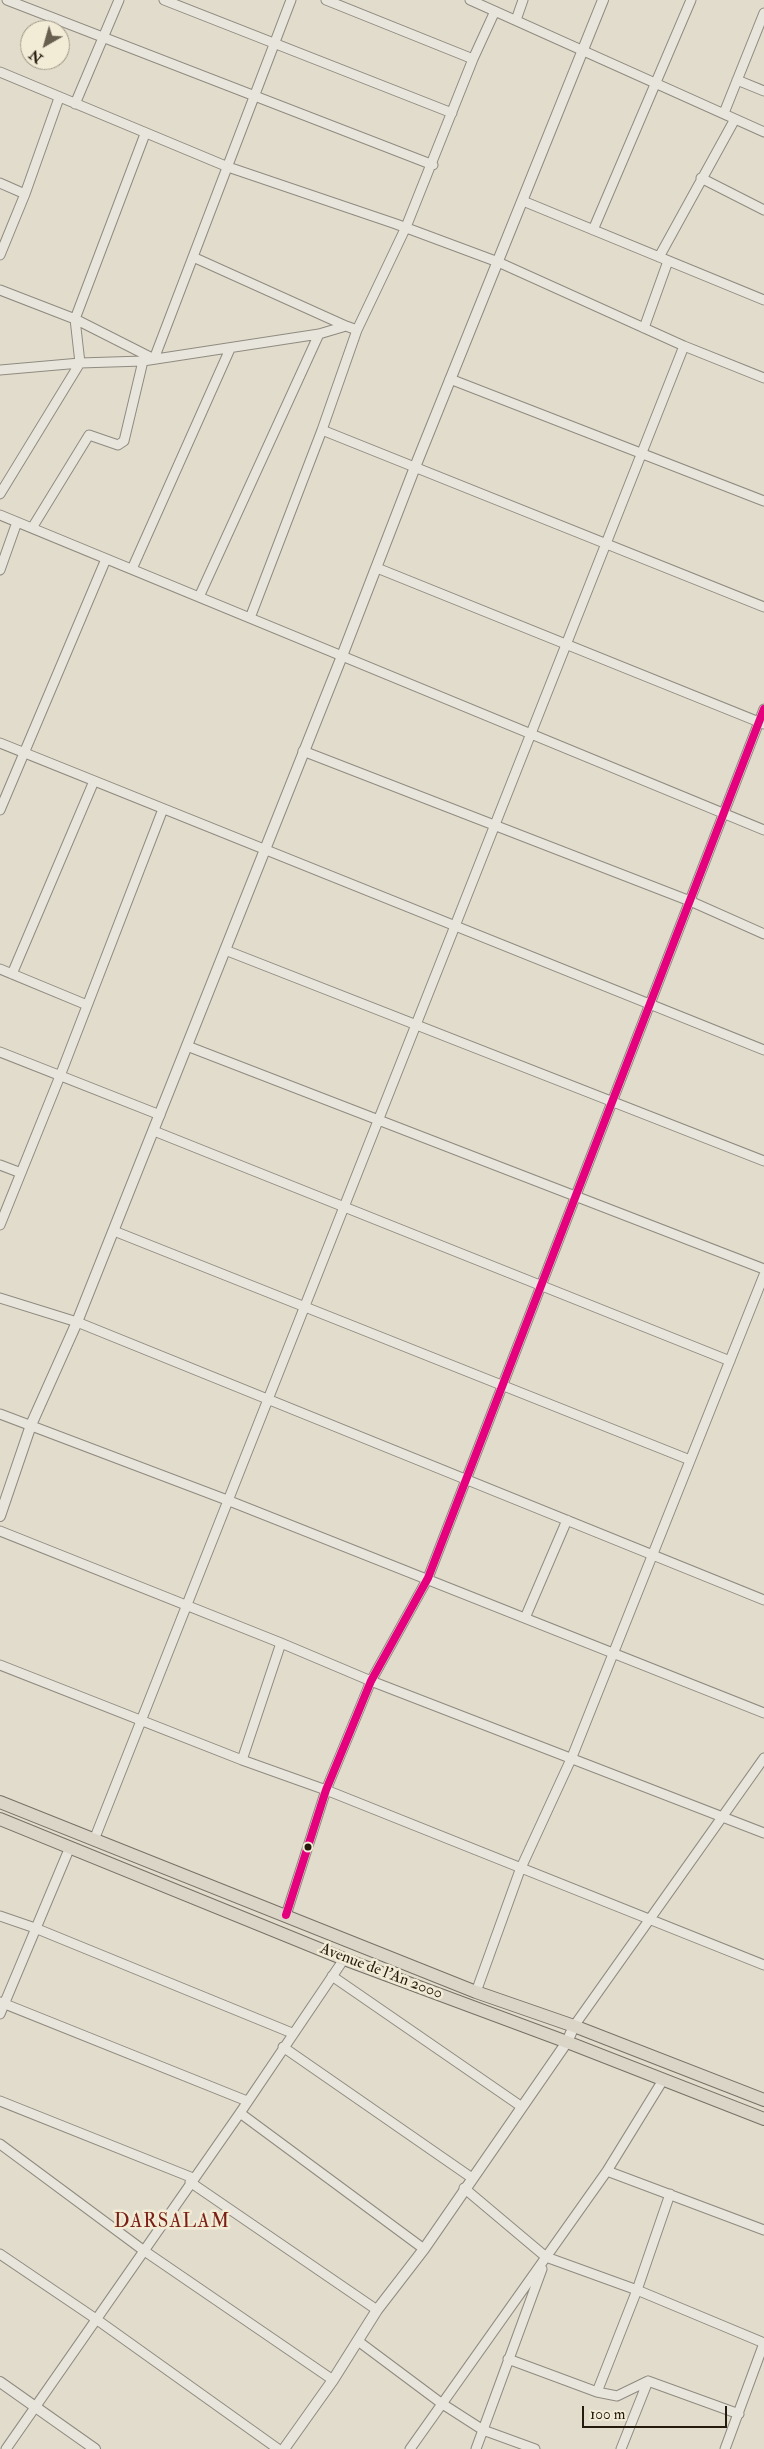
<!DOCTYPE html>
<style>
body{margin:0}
#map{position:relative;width:764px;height:2449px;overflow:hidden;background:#e1dccb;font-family:"IM FELL Double Pica",serif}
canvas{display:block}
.north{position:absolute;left:20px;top:20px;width:50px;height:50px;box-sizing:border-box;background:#f2ecd7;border:1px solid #a09886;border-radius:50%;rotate:218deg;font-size:14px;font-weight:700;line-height:20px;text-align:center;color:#261a0c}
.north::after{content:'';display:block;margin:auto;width:18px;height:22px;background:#675e4f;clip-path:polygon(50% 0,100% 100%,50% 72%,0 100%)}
.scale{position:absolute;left:582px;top:2406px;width:145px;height:22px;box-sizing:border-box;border:2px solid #261a0c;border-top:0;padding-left:6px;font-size:15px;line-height:18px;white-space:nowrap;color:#261a0c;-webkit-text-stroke:4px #f2ecd7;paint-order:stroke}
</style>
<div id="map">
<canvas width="764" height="2449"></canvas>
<div class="north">N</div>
<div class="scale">100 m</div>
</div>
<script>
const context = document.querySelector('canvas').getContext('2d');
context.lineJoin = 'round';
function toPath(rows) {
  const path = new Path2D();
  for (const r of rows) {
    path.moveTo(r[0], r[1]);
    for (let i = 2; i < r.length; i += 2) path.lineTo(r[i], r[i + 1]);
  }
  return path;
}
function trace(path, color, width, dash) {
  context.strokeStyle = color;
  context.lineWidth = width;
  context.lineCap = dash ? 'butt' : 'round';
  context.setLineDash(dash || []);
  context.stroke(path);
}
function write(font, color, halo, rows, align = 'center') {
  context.font = font + ' "IM FELL Double Pica",serif';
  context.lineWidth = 5;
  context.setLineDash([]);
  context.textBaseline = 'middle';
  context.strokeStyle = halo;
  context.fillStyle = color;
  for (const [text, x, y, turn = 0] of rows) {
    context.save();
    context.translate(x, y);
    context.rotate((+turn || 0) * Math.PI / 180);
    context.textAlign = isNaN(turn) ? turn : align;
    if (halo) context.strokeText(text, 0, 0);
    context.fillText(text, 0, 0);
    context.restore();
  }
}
const minor = toPath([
 [7,0,433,165],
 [164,0,452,113],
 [326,0,473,59],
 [470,0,764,132],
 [516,20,523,0],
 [0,72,228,167,396,224,498,262,684,346,764,378],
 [737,80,764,91],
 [75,104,119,0],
 [724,113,764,13],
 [701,178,764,210],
 [0,183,25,194],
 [523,201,764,300],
 [593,230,691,0],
 [0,255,25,194,59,98],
 [193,257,346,326],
 [659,257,735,119],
 [0,290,75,319,154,359,291,0],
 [644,328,668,261],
 [0,370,80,363,143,361,319,334,346,326,357,330],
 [450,379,764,501],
 [322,430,764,607],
 [0,494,80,363,75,319,145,134],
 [0,515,764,830],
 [32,528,89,435,118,445,124,441,143,361],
 [377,568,764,724],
 [132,569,230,349],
 [0,570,17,522],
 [199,597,319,334],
 [250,618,322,430,357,330,406,227,473,59,495,11],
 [0,743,764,1050],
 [303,751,690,901,764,934],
 [0,810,106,559],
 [225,950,764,1161],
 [0,969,87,1005],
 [12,974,94,781],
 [187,1046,764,1269],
 [0,1052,160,1115],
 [154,1131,730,1361],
 [0,1165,21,1173],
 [0,1225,60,1076,163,809],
 [114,1231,690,1460],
 [0,1298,77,1322,764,1600],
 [0,1414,227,1500,764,1713],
 [0,1531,281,1643,371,1681,764,1833],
 [525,1618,567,1520],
 [0,1665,242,1760,326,1790,764,1965],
 [242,1760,281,1643],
 [94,1840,684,346],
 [286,1915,326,1790,371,1681,428,1578,764,709],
 [0,1916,35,1928,292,2033],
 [332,1976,522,2107],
 [476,1992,520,1870,572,1757,764,1275],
 [0,2002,247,2101],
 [0,2014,70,1847],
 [574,2026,764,1758],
 [283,2047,472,2178],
 [0,2101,193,2178],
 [240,2113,424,2249],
 [0,2144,143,2250,333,2380],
 [607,2171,764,2230],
 [190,2182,377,2310],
 [464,2188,546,2257,637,2290,764,2343],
 [0,2254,96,2319,278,2449],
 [358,2341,441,2403,483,2430,535,2449],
 [508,2359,597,2392,617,2396,648,2381,739,2414],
 [597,2392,637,2290,670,2194],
 [6,2449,240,2113,344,1959],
 [410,2449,607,2171,663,2080],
 [476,2449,542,2269],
 [621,2449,648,2381],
 [725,2449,764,2343]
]);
const tertiary = toPath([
 [0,1516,31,1425,77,1322,342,656,415,467,603,0],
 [0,2382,95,2449],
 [284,2449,333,2380,377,2310,424,2249,567,2042,574,2026]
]);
const primary = toPath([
 [0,1802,476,1992,574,2026,764,2100],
 [0,1819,344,1959,567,2042,764,2119]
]);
trace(minor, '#908b80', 11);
trace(tertiary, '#908b80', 12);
trace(primary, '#767166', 14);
trace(minor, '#e8e5dd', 9);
trace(tertiary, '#e8e5dd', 10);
trace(primary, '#dbd5c8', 12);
trace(toPath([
 [286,1915,326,1790,371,1681,428,1578,764,709]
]), '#e5007d', 8);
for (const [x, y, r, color] of [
 [308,1847,4.5,"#261a0c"]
]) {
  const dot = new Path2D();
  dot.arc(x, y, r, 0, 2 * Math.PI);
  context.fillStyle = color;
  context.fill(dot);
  trace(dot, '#f2ecd7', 2);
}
write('16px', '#261a0c', '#f2ecd7', [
 ["Avenue de l'An 2000",381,1972,21]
]);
context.letterSpacing = '1px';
write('19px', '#7a1f14', '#f2ecd7', [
 ["DARSALAM",172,2223]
]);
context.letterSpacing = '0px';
</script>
